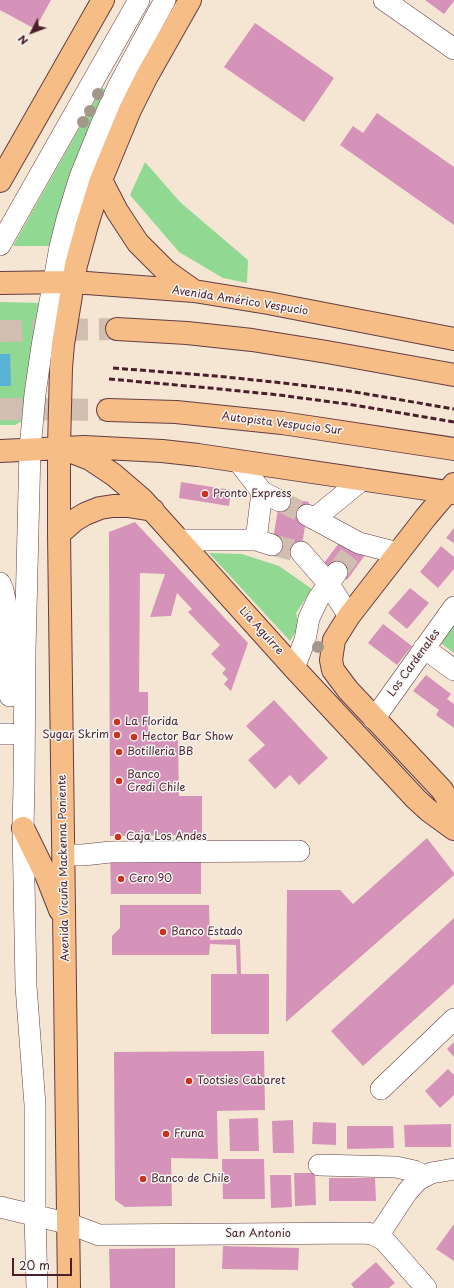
<!DOCTYPE html>
<meta charset="utf-8">
<style>
body{margin:0}
#map{position:relative;width:454px;height:1288px;overflow:hidden;background:#f4e6d3;font-family:"Playpen Sans",sans-serif}
canvas{display:block}
.north{position:absolute;left:12px;top:12px;width:40px;height:40px;-webkit-text-stroke:3px #f6f6f2;paint-order:stroke;rotate:228deg;font-size:11px;font-weight:700;line-height:16px;text-align:center;color:#4a1f2b}
.north::after{content:'';display:block;margin:auto;width:14px;height:18px;background:#4a1f2b;clip-path:polygon(50% 0,100% 100%,50% 72%,0 100%)}
.scale{position:absolute;left:12px;top:1258px;width:60px;height:18px;box-sizing:border-box;border:2px solid #4a1f2b;border-top:0;padding-left:5px;font-size:12px;line-height:14px;white-space:nowrap;color:#4a1f2b;-webkit-text-stroke:3px #f6f6f2;paint-order:stroke}
</style>
<div id="map">
<canvas width="454" height="1288"></canvas>
<div class="north">N</div>
<div class="scale">20 m</div>
</div>
<script>
const context = document.querySelector('canvas').getContext('2d');
context.lineJoin = 'round';
function paint(path, color) {
  context.fillStyle = color;
  context.fill(path, 'evenodd');
}
function toPath(rows) {
  const path = new Path2D();
  for (const r of rows) {
    path.moveTo(r[0], r[1]);
    for (let i = 2; i < r.length; i += 2) path.lineTo(r[i], r[i + 1]);
  }
  return path;
}
function trace(path, color, width, dash) {
  context.strokeStyle = color;
  context.lineWidth = width;
  context.lineCap = dash ? 'butt' : 'round';
  context.setLineDash(dash || []);
  context.stroke(path);
}
function write(font, color, halo, rows, align = 'center') {
  context.font = font + ' "Playpen Sans",sans-serif';
  context.lineWidth = 3;
  context.setLineDash([]);
  context.textBaseline = 'middle';
  context.strokeStyle = halo;
  context.fillStyle = color;
  for (const [text, x, y, turn = 0] of rows) {
    context.save();
    context.translate(x, y);
    context.rotate((+turn || 0) * Math.PI / 180);
    context.textAlign = isNaN(turn) ? turn : align;
    if (halo) context.strokeText(text, 0, 0);
    context.fillText(text, 0, 0);
    context.restore();
  }
}
paint(toPath([
 [102,88,110,92,52,246,13,246],
 [145,162,181,203,248,260,247,283,223,278,179,252,130,195],
 [0,302,46,303,24,420,15,425,0,425],
 [209,553,242,554,279,566,312,589,296,613,299,626,290,641],
 [454,620,454,653,438,641]
]), '#91d993');
paint(toPath([
 [0,354,10,354,11,386,0,386]
]), '#59b1d6');
paint(toPath([
 [0,0,51,0,35,29,0,10],
 [425,0,454,0,454,1,444,14],
 [255,23,334,78,304,122,224,67],
 [377,113,454,167,454,225,340,145,353,126,363,133],
 [181,482,231,490,229,506,179,498],
 [280,497,309,502,300,557,271,551],
 [135,522,248,643,231,691,224,684,228,679,222,673,226,669,211,654,220,645,188,612,192,609,177,593,171,616,150,617,165,574,140,573,139,692,148,692,148,741,178,740,179,796,202,796,202,835,110,836,109,532],
 [454,528,454,543,446,538],
 [342,539,365,555,347,580,324,563],
 [441,546,454,557,454,569,438,588,420,572],
 [410,588,429,603,407,629,388,613],
 [383,624,412,646,397,665,368,643],
 [426,675,451,694,447,699,454,704,454,728,436,715,439,710,413,691],
 [274,700,328,758,299,785,290,775,275,789,248,760,265,745,246,726],
 [427,838,454,873,454,875,286,1022,287,890,340,890,353,904],
 [201,853,201,894,111,894,110,854],
 [120,905,209,905,210,940,240,939,241,974,269,974,269,1034,211,1034,211,974,237,974,236,945,210,944,209,955,112,955,112,936,120,928],
 [454,918,454,984,363,1066,331,1031],
 [454,1042,454,1057,447,1049],
 [264,1051,265,1110,217,1111,218,1159,171,1158,172,1206,125,1207,115,1200,114,1052],
 [448,1069,454,1075,454,1095,440,1108,425,1091],
 [258,1118,259,1151,230,1151,229,1119],
 [293,1120,294,1153,273,1153,272,1121],
 [313,1122,336,1123,336,1145,312,1144],
 [451,1124,451,1147,405,1147,404,1125],
 [347,1126,393,1126,394,1148,347,1149],
 [222,1159,264,1159,265,1199,223,1199],
 [294,1173,315,1173,316,1205,295,1206],
 [270,1175,291,1175,292,1207,271,1208],
 [329,1178,375,1178,376,1201,329,1201],
 [454,1224,454,1261,436,1249],
 [223,1246,299,1248,298,1270,222,1269],
 [175,1248,175,1288,110,1288,109,1249],
 [376,1262,395,1283,389,1288,354,1288,351,1284]
]), '#d693ba');
trace(toPath([
 [280,501,307,515],
 [272,545,301,552],
 [337,572,355,548]
]), '#d2beb1', 21, [21, 10]);
trace(toPath([
 [0,331,117,329],
 [0,409,108,410]
]), '#d2beb1', 22, [22, 11]);
const minor = toPath([
 [384,0,454,49],
 [0,245,139,0],
 [238,461,262,492,280,501],
 [307,515,359,543,398,553],
 [314,519,363,479],
 [180,540,256,540,272,545],
 [256,540,262,492],
 [301,552,328,583,349,616],
 [0,583,3,590,5,600,10,648,10,696],
 [424,648,454,670],
 [294,668,305,640,309,618,318,599,337,572],
 [374,719,454,607],
 [0,734,11,734],
 [64,855,83,855,111,852,299,851],
 [381,1089,454,1019],
 [319,1165,396,1167,414,1171,424,1176],
 [0,1207,70,1224,99,1235,365,1233,372,1234,384,1240,426,1288],
 [378,1236,407,1192,418,1180,431,1173,454,1169],
 [37,1288,35,1215,35,1105,26,986,23,828,24,785,25,651,30,449,35,394,42,346,60,247,67,219,80,177,104,118,118,87,165,0]
]);
const major = toPath([
 [101,180,117,211,138,243,166,271,194,291],
 [0,181,103,0],
 [0,283,73,282,194,291,268,303,454,339],
 [59,447,90,459,114,475,142,499,294,668,416,799,428,810,454,829],
 [0,451,84,447,162,451,198,455,454,493],
 [454,484,426,517,349,616,334,640,331,660,333,670,348,690,442,790,454,809],
 [59,534,75,520,85,514,100,508,113,506,128,506,153,510],
 [23,828,47,877,60,910],
 [69,1288,59,534,59,447,61,368,63,344,76,265,87,225,101,180,130,110,147,76,190,0]
]);
const highway = toPath([
 [117,329,187,333,252,340,327,352,454,375],
 [108,410,176,412,282,423,454,449]
]);
trace(minor, '#643d44', 22);
trace(major, '#643d44', 24);
trace(highway, '#643d44', 24);
trace(minor, '#fff', 21);
trace(major, '#f6be86', 22);
trace(highway, '#f6be86', 22);
trace(toPath([
 [113,368,216,376,283,383,349,391,454,409],
 [109,379,210,388,279,395,347,404,454,422]
]), '#4a1f2b', 3, [6, 3]);
context.fillStyle = '#a29788';
for (const [x, y] of [
 [98,94],
 [90,111],
 [83,122],
 [318,647]
]) {
  context.beginPath();
  context.arc(x, y, 6, 0, 2 * Math.PI);
  context.fill();
}
for (const [x, y, r, color] of [
 [205,494,4,"#c8321e"],
 [117,722,4,"#c8321e"],
 [117,735,4,"#c8321e"],
 [134,737,4,"#c8321e"],
 [119,752,4,"#c8321e"],
 [119,781,4,"#c8321e"],
 [118,837,4,"#c8321e"],
 [121,879,4,"#c8321e"],
 [163,932,4,"#c8321e"],
 [189,1081,4,"#c8321e"],
 [166,1134,4,"#c8321e"],
 [143,1179,4,"#c8321e"]
]) {
  const dot = new Path2D();
  dot.arc(x, y, r, 0, 2 * Math.PI);
  context.fillStyle = color;
  context.fill(dot);
  trace(dot, '#f6f6f2', 1.5);
}
write('11px', '#4a1f2b', '#f6f6f2', [
 ["Avenida Américo Vespucio",240,301,9],
 ["Autopista Vespucio Sur",282,424,7],
 ["Lia Aguirre",261,631,48],
 ["Los Cardenales",414,663,-54],
 ["Avenida Vicuña Mackenna Poniente",64,868,-91],
 ["San Antonio",258,1234]
]);
write('11px', '#4a1f2b', '#f6f6f2', [
 ["Pronto Express",213,494],
 ["La Florida",125,722],
 ["Sugar Skrim",109,735,"right"],
 ["Hector Bar Show",142,737],
 ["Botilleria BB",127,752],
 ["Banco",127,775],
 ["Credi Chile",127,788],
 ["Caja Los Andes",126,837],
 ["Cero 90",129,879],
 ["Banco Estado",171,932],
 ["Tootsies Cabaret",197,1081],
 ["Fruna",174,1134],
 ["Banco de Chile",151,1179]
], 'left');
</script>
